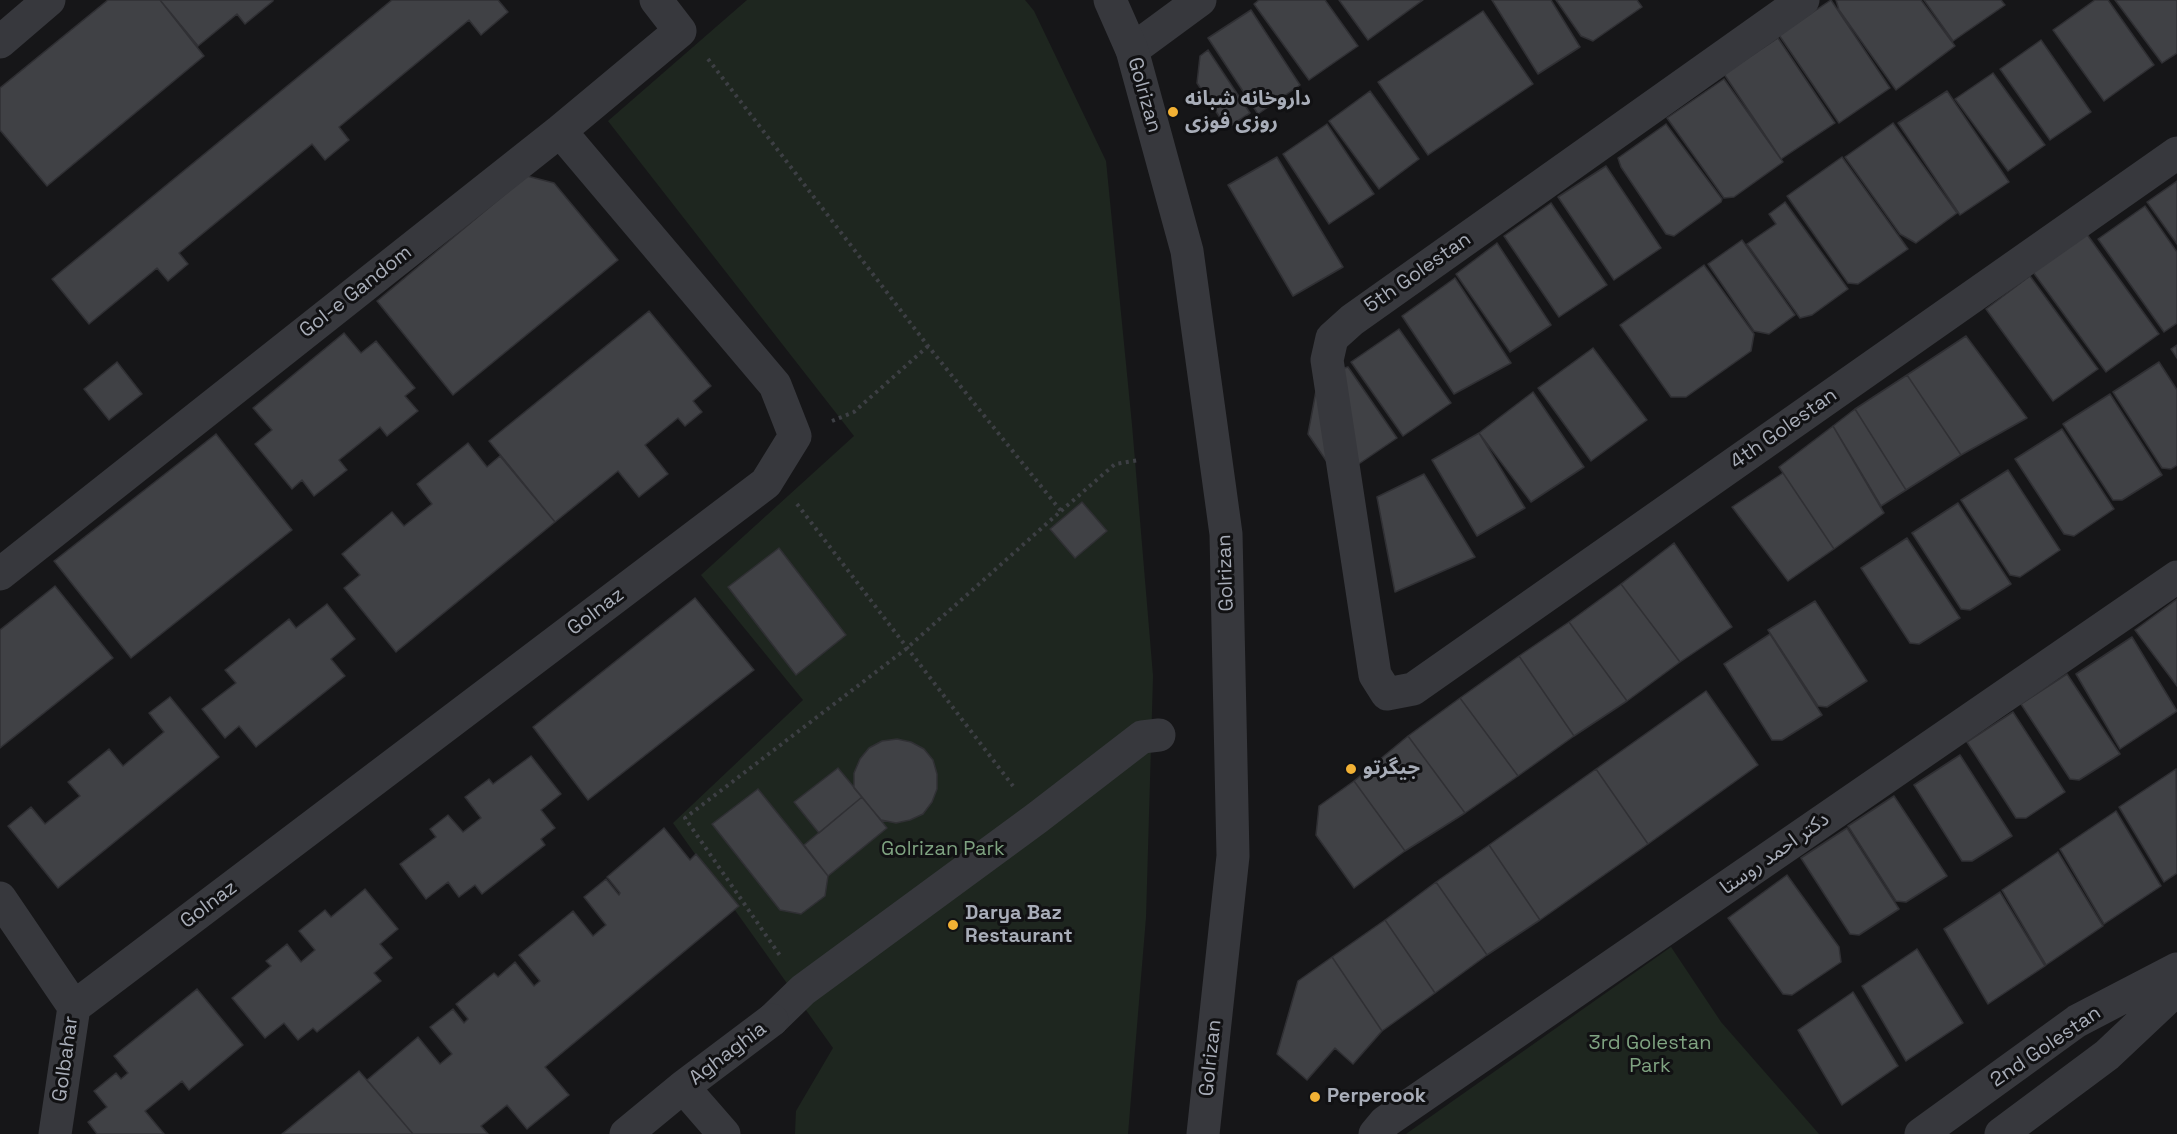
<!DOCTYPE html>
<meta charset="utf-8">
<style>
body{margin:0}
canvas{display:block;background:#161618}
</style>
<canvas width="2177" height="1134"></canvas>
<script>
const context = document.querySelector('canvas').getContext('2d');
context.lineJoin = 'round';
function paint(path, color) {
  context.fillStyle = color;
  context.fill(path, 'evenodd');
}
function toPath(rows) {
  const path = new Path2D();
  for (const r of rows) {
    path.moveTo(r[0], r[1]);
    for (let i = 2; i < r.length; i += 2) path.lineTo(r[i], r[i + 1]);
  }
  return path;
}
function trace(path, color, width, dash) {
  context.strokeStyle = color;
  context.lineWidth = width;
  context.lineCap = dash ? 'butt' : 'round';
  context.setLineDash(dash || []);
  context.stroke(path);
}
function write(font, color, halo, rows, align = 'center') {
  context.font = font + ' "Space Grotesk","Noto Sans Arabic",sans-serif';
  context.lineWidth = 6;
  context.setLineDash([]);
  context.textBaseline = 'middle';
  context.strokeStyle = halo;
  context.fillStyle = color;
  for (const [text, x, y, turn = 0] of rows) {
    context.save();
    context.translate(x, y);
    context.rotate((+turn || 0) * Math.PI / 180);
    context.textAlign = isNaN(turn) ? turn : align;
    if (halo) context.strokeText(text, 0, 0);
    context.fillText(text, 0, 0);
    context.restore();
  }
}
paint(toPath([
 [747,0,1025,0,1034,11,1106,161,1132,425,1153,676,1146,917,1128,1134,795,1134,796,1111,833,1048,673,823,803,700,701,575,854,436,608,121],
 [1671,947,1721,1022,1819,1134,1406,1134]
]), '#1e261f');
const building = toPath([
 [108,0,160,0,204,56,47,186,0,130,0,88,108,0],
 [160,0,273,0,273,1,245,24,237,14,198,46,160,0],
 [392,0,498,0,508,12,481,35,469,20,339,127,349,140,325,160,312,144,179,253,188,264,168,281,157,268,89,324,52,279,392,0],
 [1259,0,1325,0,1358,46,1309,80,1254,4,1259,0],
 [1339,0,1423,0,1368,40,1339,0],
 [1492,0,1551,0,1580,47,1538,74,1492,0],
 [1556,0,1637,0,1642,7,1593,41,1581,36,1556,0],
 [1831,0,1890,88,1839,123,1779,35,1831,0],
 [1836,0,1921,0,1955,46,1896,90,1839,10,1836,0],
 [1924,0,2001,0,2005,5,1953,41,1924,0],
 [2095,0,2108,0,2154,65,2104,101,2053,30,2095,0],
 [2115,0,2177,0,2177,53,2162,63,2115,0],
 [1251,10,1300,85,1258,114,1208,38,1251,10],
 [1483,11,1533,84,1428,155,1378,82,1483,11],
 [1778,38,1835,123,1781,159,1724,74,1778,38],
 [2041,40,2091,112,2050,140,2000,69,2041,40],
 [1208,50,1250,113,1227,128,1197,83,1200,56,1208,50],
 [1993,73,2045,145,2008,171,1955,99,1993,73],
 [1724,79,1783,162,1734,197,1724,198,1667,118,1724,79],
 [1370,91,1419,159,1379,189,1329,121,1370,91],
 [1947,91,2009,182,1960,215,1898,123,1947,91],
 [1893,123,1957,213,1916,243,1900,234,1845,157,1893,123],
 [1327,124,1374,194,1329,224,1283,154,1327,124],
 [1666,124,1722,199,1721,202,1674,236,1666,234,1621,167,1618,158,1666,124],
 [1277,157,1343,267,1293,296,1228,185,1277,157],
 [1842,157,1908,249,1858,284,1848,283,1787,196,1842,157],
 [1606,166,1661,248,1614,280,1558,197,1606,166],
 [527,176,554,183,618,260,453,395,377,301,527,176],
 [2177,181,2177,244,2147,202,2177,181],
 [1785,202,1848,289,1812,315,1800,318,1747,244,1776,224,1769,214,1785,202],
 [1551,203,1607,285,1559,317,1504,236,1551,203],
 [2145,206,2177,252,2177,323,2164,332,2098,239,2145,206],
 [2086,233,2159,334,2106,372,2033,272,2086,233],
 [1742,240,1795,315,1769,334,1754,331,1708,264,1742,240],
 [1497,243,1551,325,1510,352,1456,274,1497,243],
 [1704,265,1754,334,1751,351,1686,397,1671,397,1620,325,1704,265],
 [2030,276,2098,369,2053,401,1986,309,2030,276],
 [1455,278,1511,363,1454,394,1402,316,1455,278],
 [649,311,711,386,693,401,702,412,685,426,678,418,645,445,668,474,639,497,618,471,555,522,489,441,649,311],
 [1399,329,1451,403,1403,436,1351,362,1399,329],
 [344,333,361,353,376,341,415,388,405,396,418,411,387,436,380,427,339,460,347,470,314,496,302,480,292,489,255,444,272,430,253,408,344,333],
 [1966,336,2027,418,1961,455,1907,375,1966,336],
 [2177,345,2177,358,2171,349,2177,345],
 [1593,348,1647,420,1591,461,1538,388,1593,348],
 [117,362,142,394,109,420,84,389,117,362],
 [2159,362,2177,390,2177,465,2171,469,2162,468,2113,392,2159,362],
 [1348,367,1397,438,1338,478,1308,434,1319,375,1348,367],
 [1907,375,1961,455,1906,490,1855,409,1907,375],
 [1533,392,1584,467,1531,502,1479,433,1533,392],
 [2110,394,2162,475,2122,500,2113,500,2063,424,2110,394],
 [1855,409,1906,490,1881,506,1833,426,1855,409],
 [1833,426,1884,513,1834,549,1779,467,1833,426],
 [2062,429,2114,509,2074,536,2064,534,2015,459,2062,429],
 [1479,433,1525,508,1477,536,1432,460,1479,433],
 [216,434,292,530,131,658,54,561,216,434],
 [468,443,487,467,500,456,555,522,396,652,344,588,360,575,342,554,392,512,404,526,432,504,417,484,468,443],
 [2008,470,2060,550,2020,577,2010,575,1961,500,2008,470],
 [1783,473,1834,549,1788,581,1732,507,1783,473],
 [1424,474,1475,557,1395,592,1377,497,1424,474],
 [1082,502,1107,531,1075,558,1050,529,1082,502],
 [1958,503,2011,584,1970,610,1961,609,1912,533,1958,503],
 [1907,538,1960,618,1919,644,1910,643,1861,568,1907,538],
 [1674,543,1732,627,1680,662,1621,584,1674,543],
 [779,548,846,635,796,675,728,587,779,548],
 [1621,584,1680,662,1627,701,1569,622,1621,584],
 [55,586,113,658,0,748,0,630,55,586],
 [695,598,754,670,588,800,533,727,695,598],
 [2177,599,2177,686,2135,630,2177,599],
 [1815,601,1867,681,1827,707,1818,706,1768,630,1815,601],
 [327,604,355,639,331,659,345,676,256,747,239,726,225,738,202,709,236,683,225,670,289,619,296,628,327,604],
 [1569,622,1627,701,1574,736,1519,656,1569,622],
 [1770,634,1822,715,1782,740,1772,740,1724,664,1770,634],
 [2132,637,2177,711,2120,749,2076,674,2132,637],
 [1519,656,1574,736,1518,776,1460,698,1519,656],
 [2067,674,2120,754,2079,780,2070,779,2021,704,2067,674],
 [1706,691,1758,765,1648,844,1596,769,1706,691],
 [170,697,219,757,58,888,8,826,31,807,45,824,80,796,68,782,109,749,123,766,164,732,149,713,170,697],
 [1460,698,1518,776,1465,813,1408,736,1460,698],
 [2013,712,2065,792,2026,818,2016,818,1967,742,2013,712],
 [1408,736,1465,813,1405,851,1354,781,1408,736],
 [897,739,911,742,924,749,933,760,937,774,937,789,932,802,923,814,910,820,896,823,881,820,854,788,854,773,860,759,869,748,882,741,897,739],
 [1960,755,2012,836,1972,861,1962,861,1914,785,1960,755],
 [531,756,561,794,541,810,555,828,541,839,545,845,482,894,475,885,459,897,448,882,426,899,400,864,436,837,430,829,448,815,463,832,481,818,465,797,489,779,493,784,531,756],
 [838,768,862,797,819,833,794,802,838,768],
 [1596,769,1648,844,1540,920,1489,845,1596,769],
 [2176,769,2177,873,2164,882,2119,807,2176,769],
 [1354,781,1405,851,1354,888,1316,835,1319,806,1354,781],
 [758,789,828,876,825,896,801,914,780,910,712,824,758,789],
 [1894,796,1947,876,1906,902,1896,901,1848,826,1894,796],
 [862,797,887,828,828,876,804,845,862,797],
 [2116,811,2161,886,2104,924,2060,849,2116,811],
 [664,828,690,860,696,854,739,906,545,1067,569,1095,527,1129,507,1105,481,1126,488,1134,413,1134,367,1080,418,1037,440,1064,452,1054,430,1027,453,1009,464,1023,468,1019,456,1004,494,973,498,977,515,962,534,986,540,981,519,955,573,911,593,936,606,925,584,897,606,879,619,895,620,893,607,877,664,828],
 [1847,828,1899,909,1859,935,1850,934,1801,858,1847,828],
 [1489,845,1540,920,1487,955,1436,882,1489,845],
 [2058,852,2103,926,2046,965,2002,890,2058,852],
 [1787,875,1839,947,1841,962,1792,995,1783,994,1728,918,1787,875],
 [1436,882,1487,955,1435,993,1385,920,1436,882],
 [365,889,398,929,380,944,392,958,374,973,381,981,317,1032,313,1028,298,1040,284,1023,265,1038,232,998,271,966,266,961,287,944,301,962,315,950,299,931,325,910,331,917,365,889],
 [2000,892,2045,966,1988,1004,1944,929,2000,892],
 [1385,920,1435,993,1382,1031,1332,957,1385,920],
 [1917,949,1963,1023,1906,1061,1862,986,1917,949],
 [1332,957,1382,1031,1353,1064,1335,1048,1307,1080,1277,1054,1298,981,1332,957],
 [197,989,243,1045,189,1090,182,1081,145,1111,164,1134,97,1134,88,1122,107,1107,94,1091,116,1073,121,1079,128,1073,114,1056,197,989],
 [1853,992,1898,1066,1842,1105,1798,1030,1853,992],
 [359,1071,413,1134,282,1134,359,1071]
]);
paint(building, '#404145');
trace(building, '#303034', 1.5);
trace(toPath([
 [708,59,928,346,1061,511,906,649,685,818,781,957],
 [832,421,854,412,928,346],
 [797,504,1013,786],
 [1061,511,1115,464,1139,460]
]), '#3d3f44', 4, [3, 4.5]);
trace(toPath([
 [772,1020,803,990,1037,818,1142,737,1159,735]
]), '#37383d', 33);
trace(toPath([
 [1803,0,1352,320,1332,338,1327,360,1375,675,1387,694,1413,689,2177,153],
 [0,42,49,0],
 [1132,50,1200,0],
 [0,574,560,131,680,31,656,0],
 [0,898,74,1007,55,1134],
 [74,1007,766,483,795,436,775,385,560,131],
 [683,1087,724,1134],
 [626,1134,683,1087,772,1020],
 [1375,1134,1385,1122,2177,577],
 [1921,1134,2077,1021,2177,969],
 [2001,1134,2107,1055,2177,989]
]), '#37383d', 33);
trace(toPath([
 [1110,0,1132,50,1187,251,1226,534,1233,856,1203,1134]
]), '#37383d', 33);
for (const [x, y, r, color] of [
 [1173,112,6,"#f2b134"],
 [1351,769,6,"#f2b134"],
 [953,925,6,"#f2b134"],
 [1315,1097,6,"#f2b134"]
]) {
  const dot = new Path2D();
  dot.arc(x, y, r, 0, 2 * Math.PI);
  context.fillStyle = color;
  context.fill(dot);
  trace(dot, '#111113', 2);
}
write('20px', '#a8adb8', '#111113', [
 ["Golrizan",1144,95,74],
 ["5th Golestan",1418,273,-35],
 ["Gol-e Gandom",356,292,-38],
 ["4th Golestan",1784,429,-35],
 ["Golrizan",1226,573,-92],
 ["Golnaz",596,612,-37],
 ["دکتر احمد روستا",1775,854,-35],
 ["Golnaz",209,905,-37],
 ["2nd Golestan",2046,1047,-34],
 ["Aghaghia",728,1054,-37],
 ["Golrizan",1211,1058,-84],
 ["Golbahar",66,1059,-82]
]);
write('bold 20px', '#a8adb8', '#111113', [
 ["داروخانه شبانه",1185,100],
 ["روزی فوزی",1185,123],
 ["جیگرتو",1363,769],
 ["Darya Baz",965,914],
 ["Restaurant",965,937],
 ["Perperook",1327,1097]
], 'left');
write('20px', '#7fa381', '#111113', [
 ["Golrizan Park",943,850],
 ["3rd Golestan",1650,1044],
 ["Park",1650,1067]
]);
</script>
